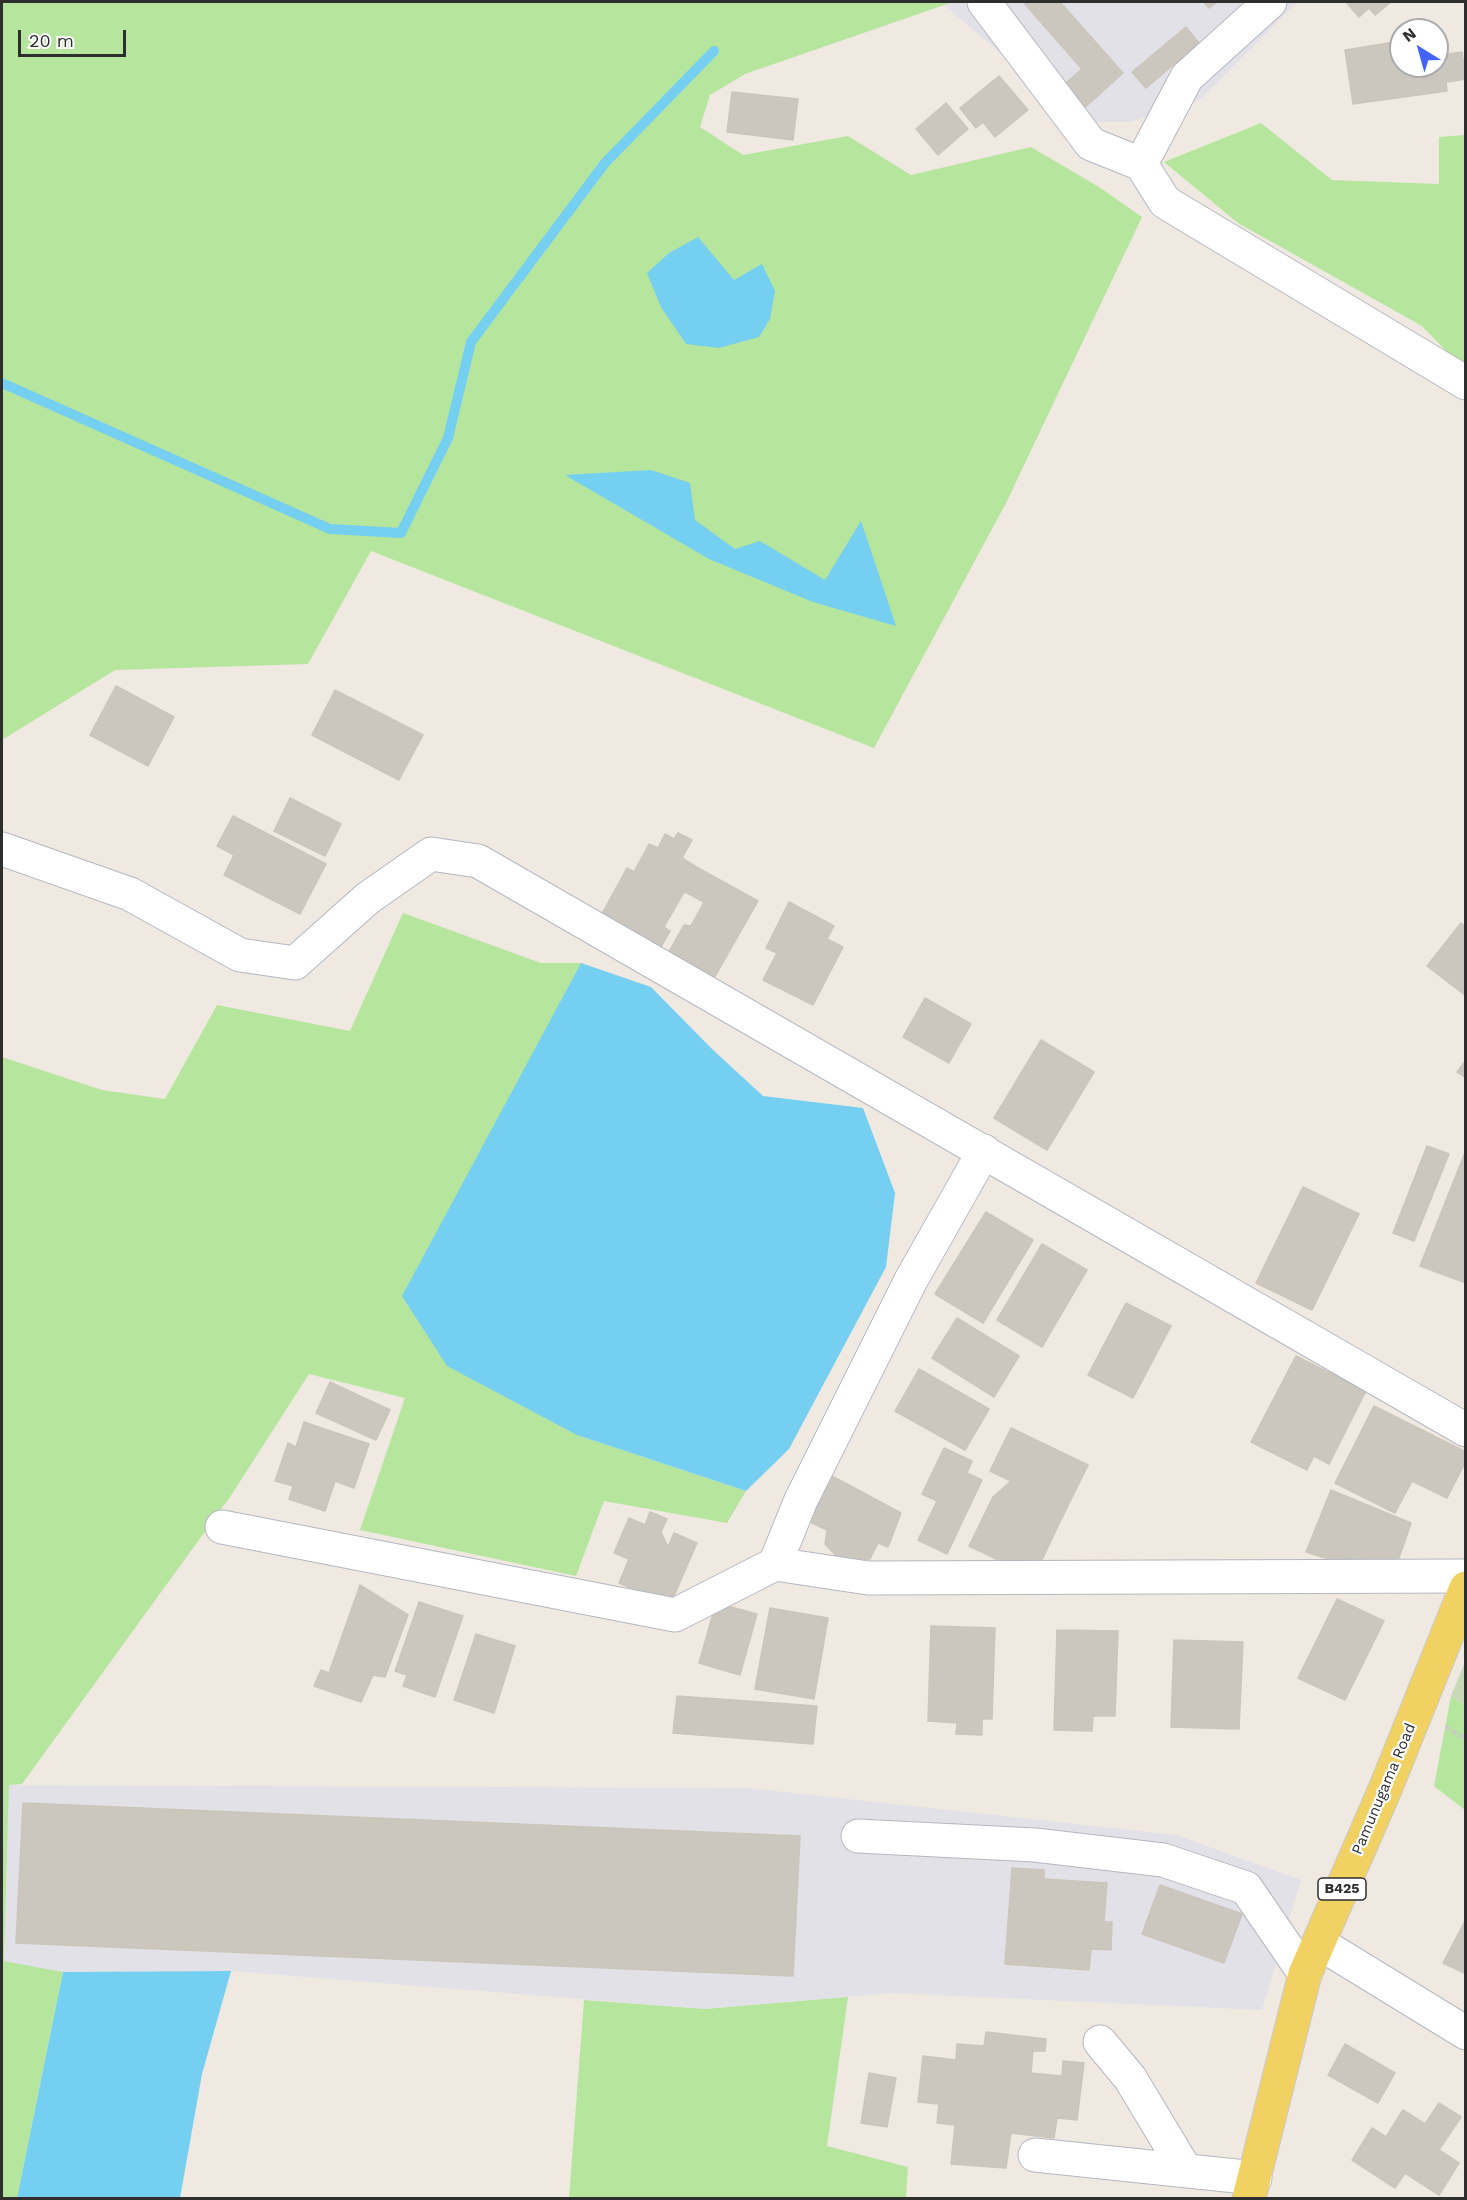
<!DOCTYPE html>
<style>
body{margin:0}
#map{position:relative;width:1467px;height:2200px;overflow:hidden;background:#efe9e1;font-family:"Work Sans",sans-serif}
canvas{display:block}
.frame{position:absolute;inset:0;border:3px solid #2e2e2e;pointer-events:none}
.north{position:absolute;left:1389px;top:18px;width:60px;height:60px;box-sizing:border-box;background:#fff;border:2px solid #ababab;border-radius:50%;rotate:323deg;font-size:16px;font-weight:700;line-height:24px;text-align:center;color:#2e2e2e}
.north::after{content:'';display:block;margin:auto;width:21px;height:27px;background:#4264fb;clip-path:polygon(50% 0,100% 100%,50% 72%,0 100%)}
.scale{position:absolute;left:18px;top:30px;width:108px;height:27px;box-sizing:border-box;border:3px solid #2e2e2e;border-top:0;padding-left:8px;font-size:18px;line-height:21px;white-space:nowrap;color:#2e2e2e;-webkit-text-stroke:4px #fff;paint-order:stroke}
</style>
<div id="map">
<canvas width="1467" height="2200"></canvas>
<div class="frame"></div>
<div class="north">N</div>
<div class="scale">20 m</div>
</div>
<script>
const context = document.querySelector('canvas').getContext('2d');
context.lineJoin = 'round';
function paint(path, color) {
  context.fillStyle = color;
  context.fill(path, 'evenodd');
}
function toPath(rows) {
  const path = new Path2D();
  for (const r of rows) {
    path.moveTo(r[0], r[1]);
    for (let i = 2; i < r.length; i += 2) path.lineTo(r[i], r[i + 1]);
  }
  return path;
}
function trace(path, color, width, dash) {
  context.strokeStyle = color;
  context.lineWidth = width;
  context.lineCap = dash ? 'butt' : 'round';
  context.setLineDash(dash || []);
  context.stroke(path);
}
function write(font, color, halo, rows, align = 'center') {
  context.font = font + ' "Work Sans",sans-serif';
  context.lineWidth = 4.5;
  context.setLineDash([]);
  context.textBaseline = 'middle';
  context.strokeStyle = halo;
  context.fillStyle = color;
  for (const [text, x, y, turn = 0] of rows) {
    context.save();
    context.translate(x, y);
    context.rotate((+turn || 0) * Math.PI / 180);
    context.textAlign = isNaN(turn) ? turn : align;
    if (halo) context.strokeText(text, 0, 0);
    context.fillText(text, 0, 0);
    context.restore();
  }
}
paint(toPath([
 [953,2,1297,2,1201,99,1130,122,1053,122,1011,62,944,5],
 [9,1785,748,1788,1176,1835,1301,1880,1262,2010,892,1993,705,2009,231,1971,63,1972,4,1962]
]), '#e3e1e8');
paint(toPath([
 [2,2,953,2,745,74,710,95,700,127,743,155,848,136,911,175,1031,147,1099,187,1142,217,1006,503,874,748,371,551,308,664,115,670,2,740],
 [1261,123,1332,180,1439,184,1439,137,1465,135,1465,366,1455,360,1422,326,1238,223,1164,162],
 [403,913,541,963,581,963,500,1116,577,1435,746,1491,727,1523,604,1501,576,1576,360,1530,405,1398,309,1374,230,1497,22,1784,9,1785,4,1961,63,1972,17,2198,2,2198,2,1057,102,1090,165,1099,217,1005,350,1031],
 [1451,1696,1465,1705,1465,1810,1434,1786],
 [848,1997,827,2146,908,2167,906,2198,569,2198,584,2000,705,2009]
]), '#b6e59e');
paint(toPath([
 [1465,1662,1465,1705,1451,1696]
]), '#c8d9b8');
paint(toPath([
 [698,237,734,280,762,264,775,291,770,319,759,337,719,348,686,344,661,307,647,273,669,253],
 [651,470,690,483,695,520,735,549,760,541,825,580,861,521,896,626,813,602,709,559,565,475],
 [581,963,651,987,712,1049,763,1096,863,1108,895,1193,886,1267,789,1449,746,1491,577,1435,447,1366,402,1296],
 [231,1971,202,2074,180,2198,17,2198,63,1972]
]), '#75cff0');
trace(toPath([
 [2,383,330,529,401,533,448,438,471,342,605,163,714,51]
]), '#75cff0', 10);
const building = toPath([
 [1025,2,1060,2,1123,73,1081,111,1060,88,1082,69,1024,3,1025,2],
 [1204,2,1217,2,1209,8,1204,2],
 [1346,2,1391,2,1375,15,1369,8,1359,17,1346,2],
 [1186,27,1199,43,1146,88,1132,72,1186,27],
 [1437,36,1439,36,1442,55,1462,52,1466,79,1446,82,1447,91,1353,104,1345,50,1401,41,1401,66,1437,66,1437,36],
 [999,76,1028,110,995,137,983,122,976,128,960,108,999,76],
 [732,92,798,99,793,140,727,132,732,92],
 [946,103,968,129,938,155,916,129,946,103],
 [116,686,174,717,148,766,90,735,116,686],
 [335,690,423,735,399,780,312,735,335,690],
 [290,798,341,824,325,856,274,831,290,798],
 [233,816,326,864,300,914,224,875,234,855,217,846,233,816],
 [678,833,692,840,682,858,698,868,664,927,670,931,657,954,598,921,627,868,634,872,649,844,658,848,665,834,674,839,678,833],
 [698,868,758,901,713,980,667,955,684,925,691,926,704,902,685,892,698,868],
 [789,902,834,926,827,939,843,947,813,1005,763,980,777,953,766,948,789,902],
 [1461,923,1466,927,1466,996,1427,966,1461,923],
 [925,998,971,1024,949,1063,903,1037,925,998],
 [1041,1040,1094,1072,1047,1150,994,1118,1041,1040],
 [1466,1060,1466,1078,1457,1072,1466,1060],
 [1427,1146,1449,1154,1414,1241,1393,1233,1427,1146],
 [1466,1150,1466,1283,1420,1266,1466,1150],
 [1303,1187,1359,1214,1312,1310,1256,1283,1303,1187],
 [986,1212,1033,1240,983,1323,935,1294,986,1212],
 [1042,1244,1087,1270,1042,1347,997,1320,1042,1244],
 [1126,1303,1171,1326,1133,1398,1088,1375,1126,1303],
 [957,1318,1019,1356,994,1397,932,1358,957,1318],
 [1296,1356,1366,1391,1329,1464,1314,1456,1307,1470,1251,1442,1296,1356],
 [919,1369,989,1409,965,1450,895,1411,919,1369],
 [330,1382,390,1410,376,1440,316,1413,330,1382],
 [1374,1406,1466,1452,1466,1461,1447,1498,1412,1481,1395,1513,1335,1483,1374,1406],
 [304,1422,369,1444,354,1488,335,1481,325,1511,289,1499,293,1486,275,1481,288,1443,296,1447,304,1422],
 [1011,1428,1088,1465,1057,1528,993,1497,1011,1481,990,1471,1011,1428],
 [944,1448,972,1461,967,1473,982,1480,947,1554,918,1540,937,1501,922,1494,944,1448],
 [830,1475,901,1513,888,1547,878,1543,870,1559,841,1561,825,1544,827,1530,808,1521,830,1475],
 [1331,1490,1411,1523,1399,1558,1335,1561,1306,1552,1331,1490],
 [993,1497,1057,1528,1034,1577,969,1546,993,1497],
 [650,1512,667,1519,661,1532,668,1547,674,1533,697,1543,670,1605,619,1583,629,1559,614,1553,629,1518,645,1525,650,1512],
 [360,1585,408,1615,385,1677,373,1675,361,1702,314,1686,321,1670,329,1673,360,1585],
 [1337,1599,1384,1621,1345,1700,1298,1678,1337,1599],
 [419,1602,463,1616,435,1697,403,1686,407,1675,395,1671,419,1602],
 [716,1603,757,1614,740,1675,699,1663,716,1603],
 [770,1608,828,1618,814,1699,755,1689,770,1608],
 [931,1626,995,1628,992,1719,982,1719,982,1735,956,1734,957,1723,928,1721,931,1626],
 [1057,1630,1118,1631,1115,1716,1093,1716,1092,1731,1054,1730,1057,1630],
 [476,1634,515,1646,494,1713,454,1700,476,1634],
 [1174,1640,1243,1642,1239,1729,1171,1727,1174,1640],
 [677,1696,817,1706,813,1744,673,1733,677,1696],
 [23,1803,800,1836,793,1976,16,1943,23,1803],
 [1012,1868,1044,1870,1044,1879,1107,1883,1104,1922,1112,1922,1111,1950,1091,1949,1089,1970,1005,1964,1012,1868],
 [1160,1885,1242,1914,1224,1963,1142,1934,1160,1885],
 [1466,1919,1466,1974,1443,1963,1466,1919],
 [986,2032,1046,2039,1045,2051,1033,2051,1031,2073,1062,2076,1063,2061,1084,2063,1077,2120,1057,2118,1054,2138,1011,2133,1006,2168,951,2164,955,2125,937,2123,939,2104,918,2102,923,2056,956,2060,957,2044,984,2046,986,2032],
 [1345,2044,1395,2073,1378,2103,1328,2075,1345,2044],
 [869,2073,896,2078,887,2127,861,2123,869,2073],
 [1439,2103,1461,2117,1439,2150,1459,2163,1439,2195,1405,2173,1395,2188,1352,2160,1372,2128,1386,2137,1403,2110,1425,2124,1439,2103]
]);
paint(building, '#cbc7bf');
trace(building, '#cbc5ba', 1.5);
const minor = toPath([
 [984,2,1091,144,1141,164,1165,202,1466,383],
 [1141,164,1187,77,1270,2],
 [2,849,130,894,240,955,295,963,368,898,431,854,478,861,1466,1430],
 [222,1527,675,1615,775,1564,868,1578,1466,1576],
 [775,1564,801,1500,911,1280,984,1151],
 [858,1836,1035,1845,1163,1860,1246,1888,1305,1974],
 [1319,1943,1466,2033],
 [1100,2042,1130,2078,1186,2171],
 [1035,2155,1255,2178]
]);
const major = toPath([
 [1249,2198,1305,1974,1386,1787,1466,1588]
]);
trace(minor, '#b4b7c1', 35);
trace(major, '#c9c9c9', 35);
trace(toPath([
 [1446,1727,1466,1739]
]), '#c9c9c9', 4, [4.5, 3]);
trace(minor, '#fff', 33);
trace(major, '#f2d163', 33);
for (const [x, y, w] of [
 [1342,1889,48]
]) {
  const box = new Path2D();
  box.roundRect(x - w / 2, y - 11, w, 22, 4.5);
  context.fillStyle = '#fff';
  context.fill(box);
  trace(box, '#2e2e2e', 1.5);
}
write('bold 14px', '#2e2e2e', null, [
 ["B425",1342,1889]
]);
write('15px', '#2e2e2e', '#fff', [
 ["Pamunugama Road",1384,1789,-67]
]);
</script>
